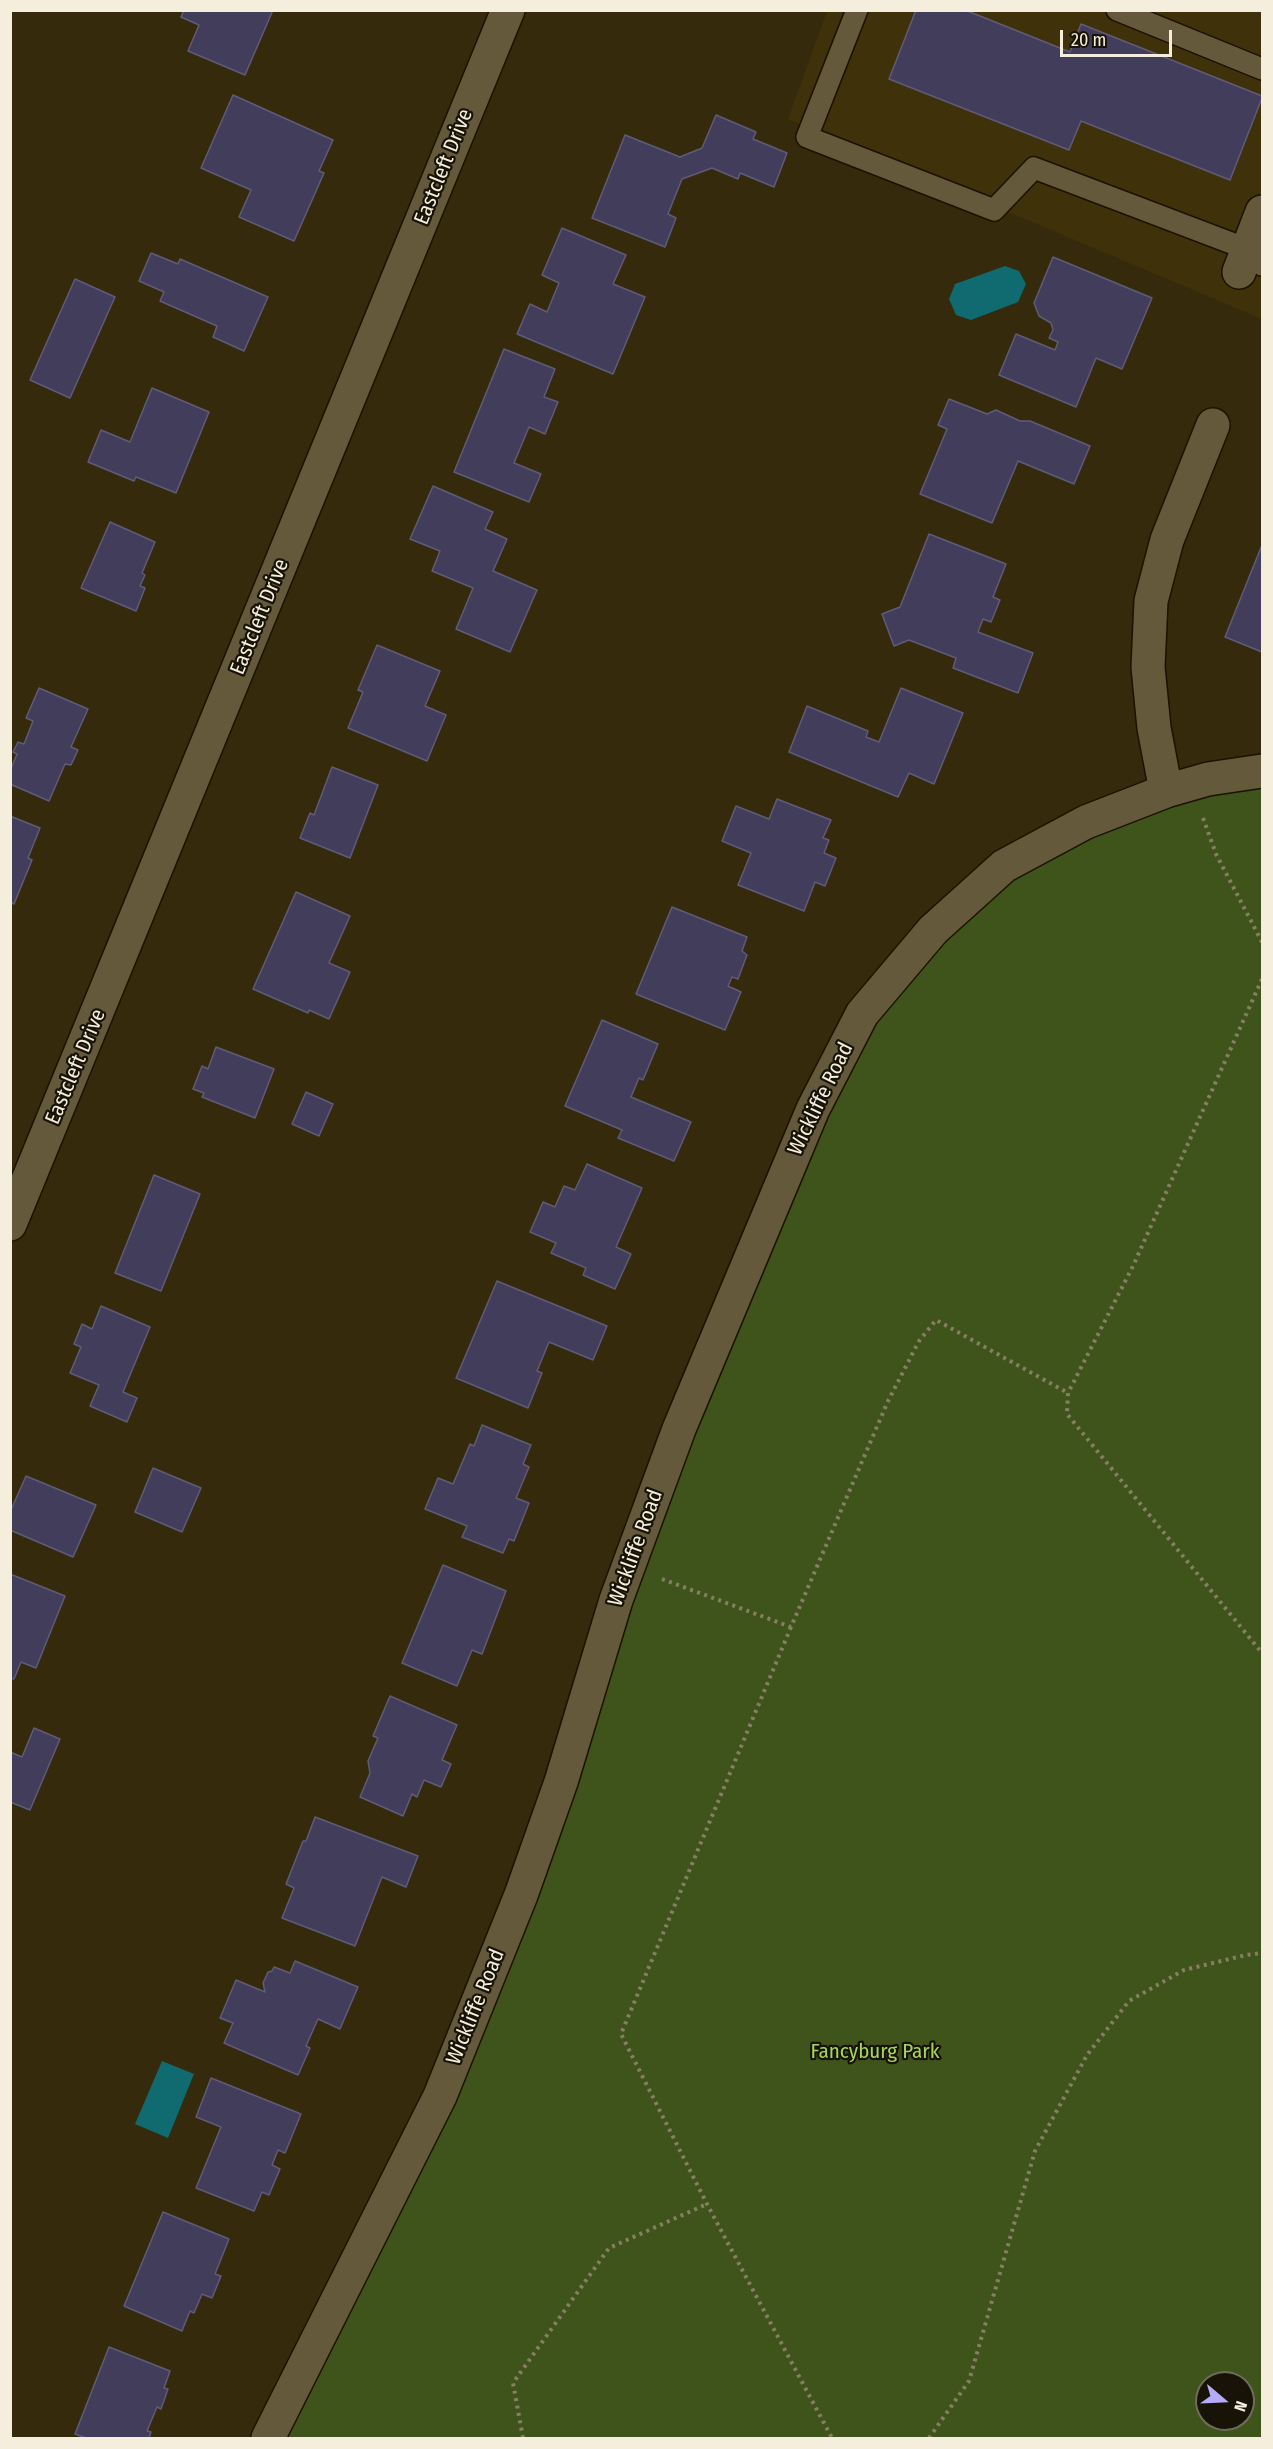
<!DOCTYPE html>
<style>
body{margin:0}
#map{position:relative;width:1273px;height:2449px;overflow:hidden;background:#352a0c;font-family:"Fira Sans Condensed",sans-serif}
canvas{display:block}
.frame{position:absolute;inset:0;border:12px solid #f5eedd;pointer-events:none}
.north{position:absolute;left:1195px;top:2371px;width:60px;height:60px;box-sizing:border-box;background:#181307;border:2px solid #706b5d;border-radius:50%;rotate:109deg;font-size:16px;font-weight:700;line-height:24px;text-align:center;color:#f5eedd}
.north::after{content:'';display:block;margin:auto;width:21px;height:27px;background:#b5acf8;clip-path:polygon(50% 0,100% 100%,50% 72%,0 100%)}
.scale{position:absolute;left:1060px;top:30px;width:112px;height:27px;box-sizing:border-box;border:3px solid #f5eedd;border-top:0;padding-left:8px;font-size:18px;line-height:21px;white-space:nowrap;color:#f5eedd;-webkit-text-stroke:4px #181307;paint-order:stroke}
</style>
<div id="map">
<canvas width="1273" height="2449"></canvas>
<div class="frame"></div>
<div class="north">N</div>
<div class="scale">20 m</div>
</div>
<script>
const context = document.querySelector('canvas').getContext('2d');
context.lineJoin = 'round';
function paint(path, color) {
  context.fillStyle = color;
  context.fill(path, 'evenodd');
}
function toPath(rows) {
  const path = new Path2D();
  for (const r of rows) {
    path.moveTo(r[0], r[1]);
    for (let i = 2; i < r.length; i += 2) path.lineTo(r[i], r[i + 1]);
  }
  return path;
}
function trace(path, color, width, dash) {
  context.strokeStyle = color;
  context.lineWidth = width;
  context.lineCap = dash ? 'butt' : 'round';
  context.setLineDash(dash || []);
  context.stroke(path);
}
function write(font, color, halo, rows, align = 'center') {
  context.font = font + ' "Fira Sans Condensed",sans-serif';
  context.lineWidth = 4.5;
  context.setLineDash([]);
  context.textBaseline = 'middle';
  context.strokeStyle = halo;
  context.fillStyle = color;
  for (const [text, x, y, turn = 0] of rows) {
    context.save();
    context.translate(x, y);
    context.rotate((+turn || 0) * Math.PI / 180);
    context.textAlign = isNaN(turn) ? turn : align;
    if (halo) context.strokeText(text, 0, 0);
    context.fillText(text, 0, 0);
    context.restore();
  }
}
paint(toPath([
 [827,11,1262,11,1262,319,788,119]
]), '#3f3109');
paint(toPath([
 [1262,771,1262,2438,268,2438,440,2096,616,1600,862,1014,1004,866],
 [1207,2383,1243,2383,1243,2419,1207,2419]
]), '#3f541a');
paint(toPath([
 [1005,266,1019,271,1026,284,1018,302,971,320,956,315,949,299,955,284],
 [162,2061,194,2074,168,2138,135,2124]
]), '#106b70');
const building = toPath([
 [184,10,273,10,245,75,188,51,199,25,181,17,184,10],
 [916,10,965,10,1070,52,1081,24,1262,96,1262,98,1230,180,1081,121,1069,150,889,79,916,10],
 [233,95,333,140,319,171,324,173,294,241,239,217,251,190,201,168,233,95],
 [716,115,756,132,753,139,787,153,774,187,740,173,738,179,712,168,682,179,668,214,676,218,665,247,592,218,625,135,680,157,702,148,716,115],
 [562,228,626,255,613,284,645,297,613,374,517,334,530,304,547,312,559,283,542,275,562,228],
 [151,253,178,264,180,259,268,297,244,351,213,337,217,326,160,301,164,292,139,281,151,253],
 [1053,257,1152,298,1122,369,1096,358,1076,407,999,375,1016,334,1055,350,1058,342,1049,338,1053,330,1051,323,1039,316,1034,303,1053,257],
 [75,279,115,297,70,398,30,380,75,279],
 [504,349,555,369,544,397,558,402,545,434,529,427,514,463,541,474,529,502,454,472,504,349],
 [152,388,209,412,176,493,136,477,134,481,88,462,101,430,130,442,152,388],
 [949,399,987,414,996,410,1020,421,1030,421,1090,446,1074,484,1018,461,992,523,920,494,947,429,938,425,949,399],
 [433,486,493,512,485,529,507,539,493,571,537,590,510,652,456,629,473,588,432,571,440,551,410,539,433,486],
 [110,522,155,542,142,573,145,575,140,586,145,588,136,611,81,588,110,522],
 [929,534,1006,564,993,597,1000,600,991,622,983,619,978,632,1033,653,1018,693,953,668,956,658,909,640,894,646,882,614,900,607,929,534],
 [1262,545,1262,652,1225,637,1262,545],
 [377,645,440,671,425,706,446,715,427,761,348,728,363,692,358,690,377,645],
 [39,688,88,709,71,747,78,750,71,765,65,764,49,801,10,784,10,771,17,754,13,752,18,742,24,744,33,721,26,718,39,688],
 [901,688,963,713,934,784,909,773,898,797,789,752,807,706,868,731,866,737,879,742,901,688],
 [332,767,378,785,350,858,300,838,310,813,314,815,332,767],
 [777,799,831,820,823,838,829,840,824,853,836,858,825,886,815,882,804,911,738,885,751,853,722,841,736,806,769,819,777,799],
 [10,816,40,828,28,858,32,860,14,904,10,902,10,816],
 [296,892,350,916,329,963,350,972,329,1019,309,1010,308,1013,253,989,296,892],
 [672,907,747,937,742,951,747,955,738,979,732,977,728,986,741,992,725,1030,636,994,672,907],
 [602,1020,658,1044,643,1080,639,1078,631,1097,691,1122,674,1161,618,1138,622,1130,565,1106,602,1020],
 [216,1047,274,1069,255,1118,202,1097,204,1093,193,1089,202,1066,208,1069,216,1047],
 [306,1092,333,1104,319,1136,292,1124,306,1092],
 [587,1164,642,1188,616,1247,631,1254,615,1289,583,1275,586,1268,551,1253,556,1243,530,1232,543,1202,555,1207,564,1186,575,1190,587,1164],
 [154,1175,200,1194,161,1291,115,1273,154,1175],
 [497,1281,607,1326,593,1360,549,1342,537,1371,542,1373,528,1408,456,1378,497,1281],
 [101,1306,150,1327,123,1392,137,1398,127,1422,90,1406,99,1385,70,1373,81,1347,74,1344,82,1324,92,1329,101,1306],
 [482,1425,531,1445,523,1464,529,1467,516,1498,529,1503,514,1541,509,1539,503,1553,462,1537,467,1526,425,1509,438,1478,453,1484,470,1444,474,1446,482,1425],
 [153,1468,201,1488,182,1532,135,1512,153,1468],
 [26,1476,96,1505,73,1557,10,1530,10,1512,26,1476],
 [443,1565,506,1591,482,1654,472,1650,457,1686,402,1663,443,1565],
 [10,1574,65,1596,36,1668,21,1662,14,1679,10,1678,10,1574],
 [390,1696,457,1725,442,1760,451,1764,441,1787,424,1780,417,1797,412,1794,403,1816,360,1797,370,1773,368,1761,378,1738,373,1736,390,1696],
 [34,1728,60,1739,30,1810,10,1802,10,1752,22,1757,34,1728],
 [315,1817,418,1856,406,1887,382,1877,355,1946,282,1918,294,1888,286,1884,303,1841,306,1841,315,1817],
 [295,1961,358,1987,340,2029,318,2019,306,2046,310,2048,298,2075,224,2043,233,2023,220,2018,236,1980,265,1992,263,1983,268,1972,272,1971,274,1967,290,1973,295,1961],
 [211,2078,301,2114,285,2153,278,2150,272,2165,280,2169,269,2195,262,2192,254,2211,196,2188,221,2127,196,2117,211,2078],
 [163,2212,229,2239,215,2274,221,2276,212,2298,202,2294,194,2313,190,2311,182,2331,124,2306,163,2212],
 [109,2347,170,2371,164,2388,168,2389,161,2409,157,2407,147,2431,151,2432,149,2438,86,2438,75,2434,109,2347]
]);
paint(building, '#423d5a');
trace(building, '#5f5b78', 1.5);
const service = toPath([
 [857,10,807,137,994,210,1034,168,1247,249,1262,265],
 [1117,10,1262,69]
]);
const minor = toPath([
 [1239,272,1262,212],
 [1166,791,1154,728,1148,667,1151,601,1167,540,1213,425],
 [10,1224,508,10],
 [268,2438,440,2096,521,1895,561,1782,616,1600,679,1429,813,1109,862,1014,933,930,1004,866,1086,822,1166,791,1208,779,1262,771]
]);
trace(service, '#1b1300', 24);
trace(minor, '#1b1300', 36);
trace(toPath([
 [1203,818,1216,854,1262,942],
 [1262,979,1133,1266,1068,1393,1067,1414,1262,1653],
 [662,1579,791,1627,888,1401,919,1341,936,1320,1068,1393],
 [791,1627,621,2034,707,2204,832,2438],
 [523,2438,513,2383,609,2248,707,2204],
 [929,2438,969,2381,1035,2151,1087,2055,1129,2001,1184,1970,1246,1955,1262,1953]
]), '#887e66', 4, [3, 4.5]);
trace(service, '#65593b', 21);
trace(minor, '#65593b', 33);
write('21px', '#f5eedd', '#181307', [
 ["Eastcleft Drive",444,167,-68],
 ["Eastcleft Drive",260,617,-68],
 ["Eastcleft Drive",76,1067,-67],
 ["Wickliffe Road",821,1099,-64],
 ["Wickliffe Road",636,1548,-70],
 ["Wickliffe Road",476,2007,-68]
]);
write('21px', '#a6d459', '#181307', [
 ["Fancyburg Park",875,2052]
]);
</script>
